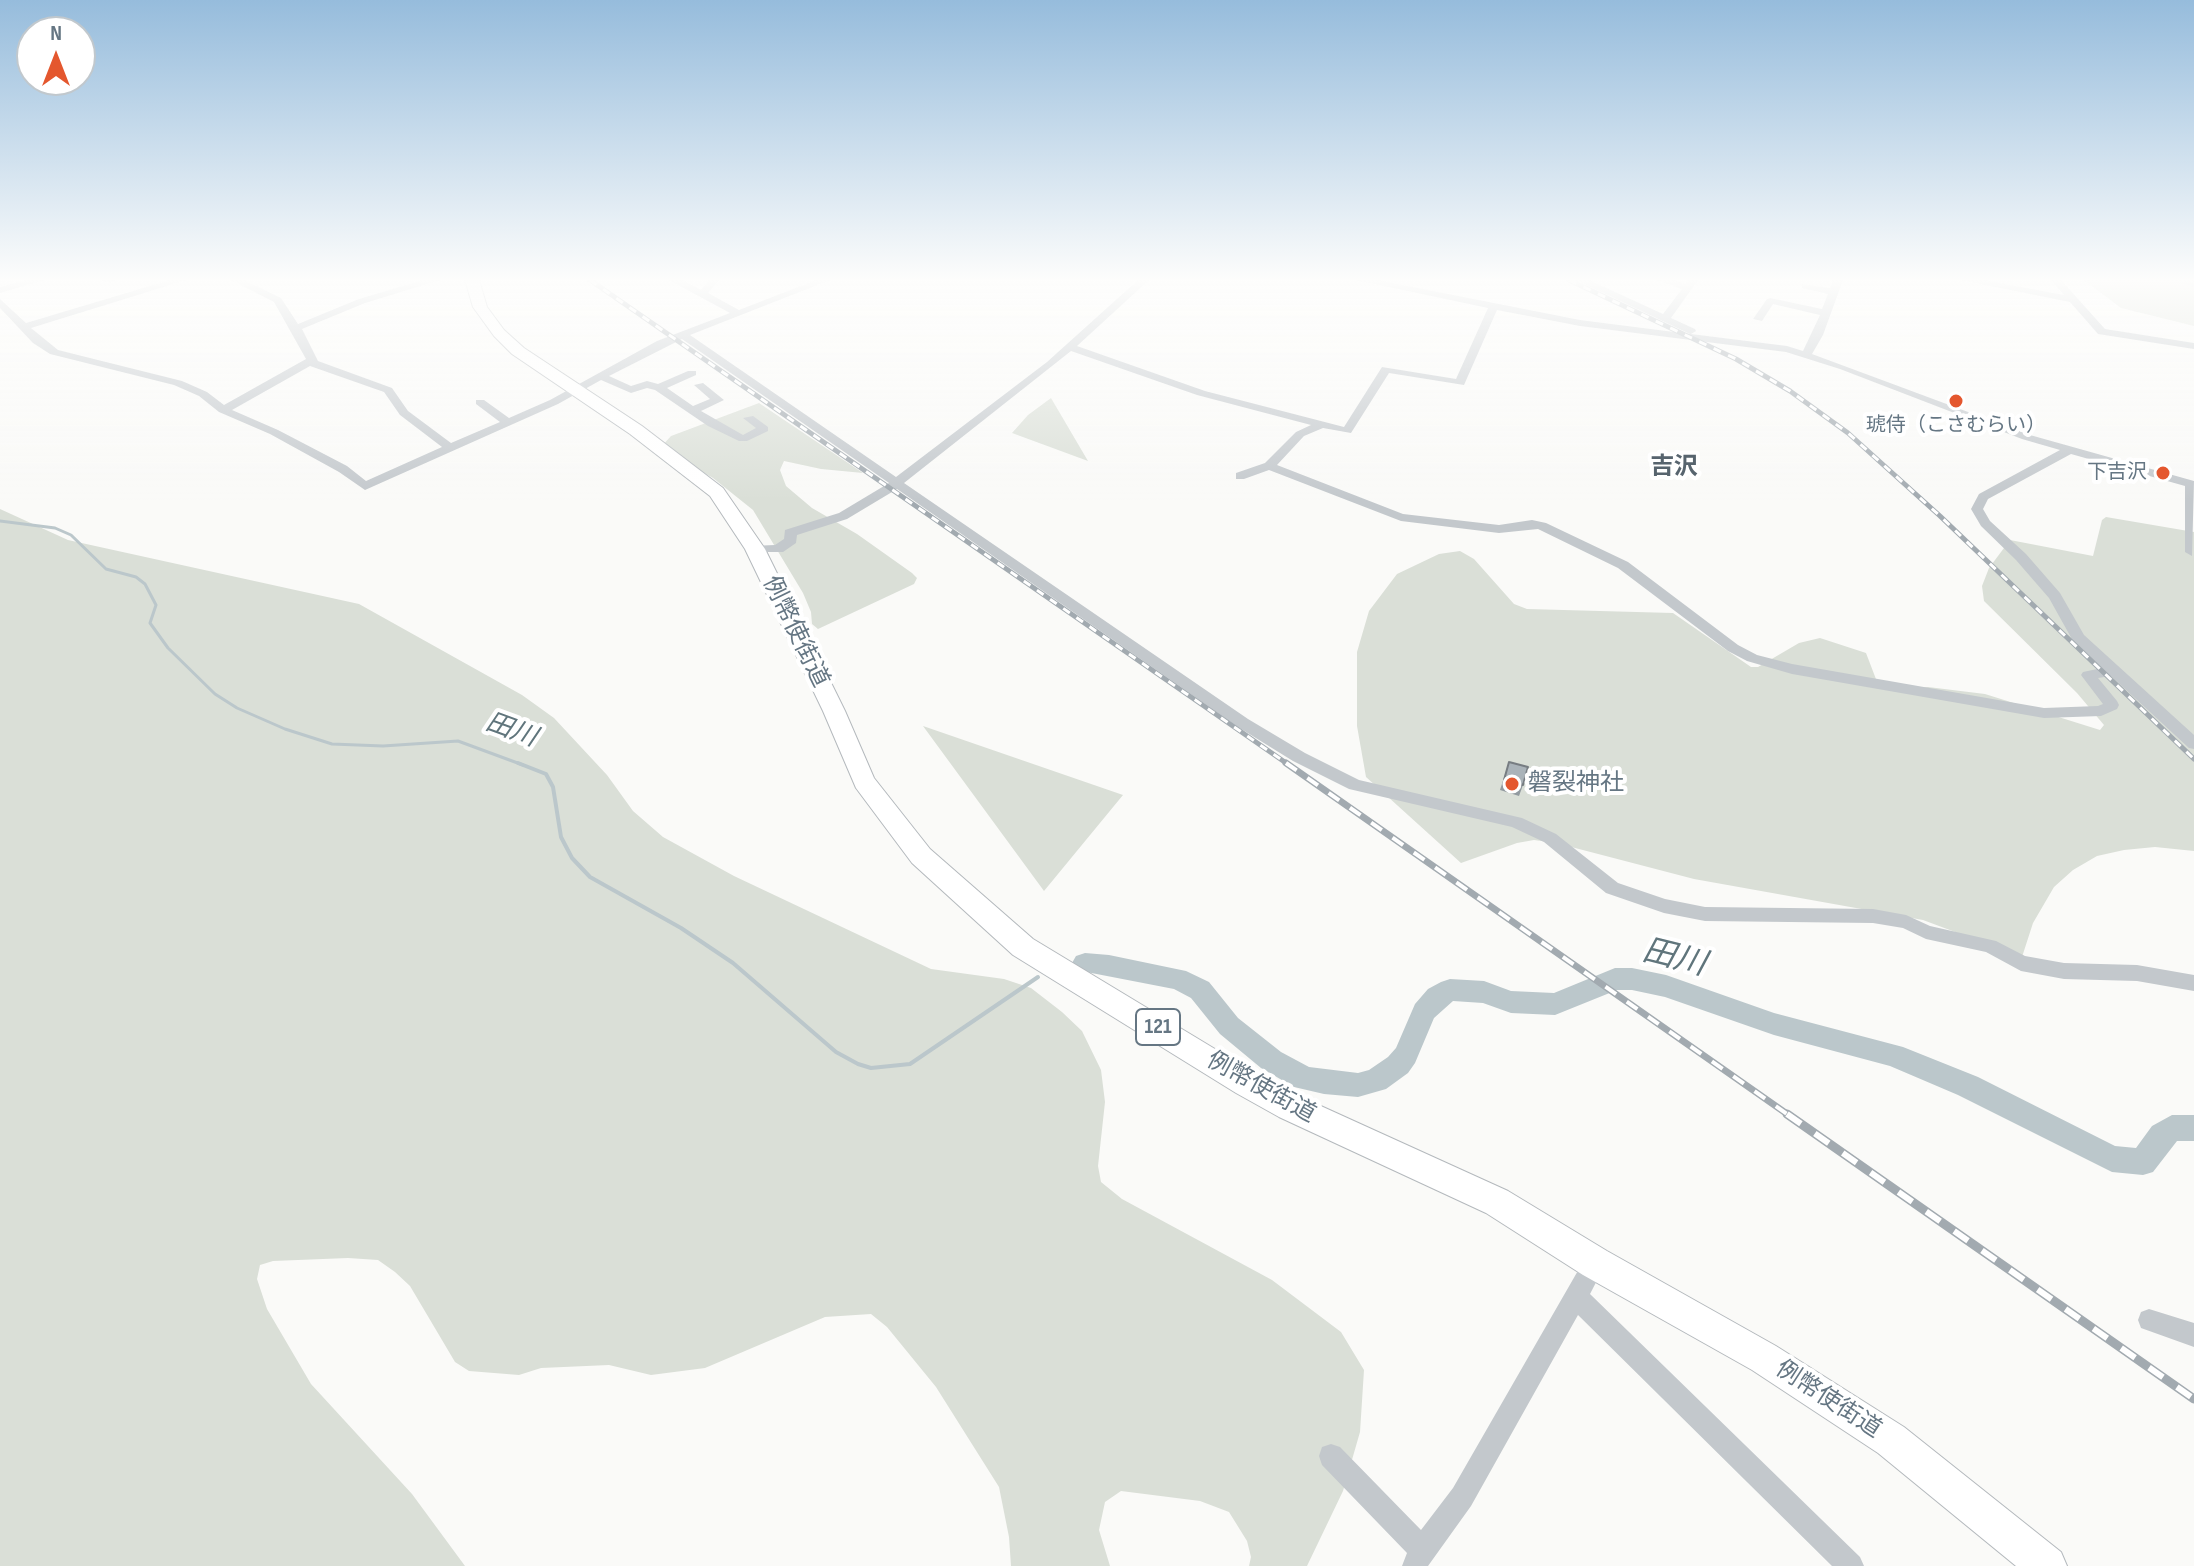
<!DOCTYPE html>
<meta charset="utf-8">
<style>
body{margin:0}
#map{position:relative;width:2194px;height:1566px;overflow:hidden;background:#fafaf8;font-family:"Sofia Sans Condensed",sans-serif}
canvas{display:block}
.north{position:absolute;left:16px;top:16px;width:80px;height:80px;box-sizing:border-box;background:#fff;border:2px solid #c1c8cd;border-radius:50%;rotate:0deg;font-size:22px;font-weight:700;line-height:32px;text-align:center;color:#657683}
.north::after{content:'';display:block;margin:auto;width:28px;height:36px;background:#e4572e;clip-path:polygon(50% 0,100% 100%,50% 72%,0 100%)}
</style>
<div id="map">
<canvas width="2194" height="1566"></canvas>
<div class="north">N</div>
</div>
<script>
const context = document.querySelector('canvas').getContext('2d');
context.lineJoin = 'round';
function paint(path, color) {
  context.fillStyle = color;
  context.fill(path, 'evenodd');
}
function toPath(rows) {
  const path = new Path2D();
  for (const r of rows) {
    path.moveTo(r[0], r[1]);
    for (let i = 2; i < r.length; i += 2) path.lineTo(r[i], r[i + 1]);
  }
  return path;
}
function trace(path, color, width, dash) {
  context.strokeStyle = color;
  context.lineWidth = width;
  context.lineCap = dash ? 'butt' : 'round';
  context.setLineDash(dash || []);
  context.stroke(path);
}
function write(font, color, halo, rows, align = 'center') {
  context.font = font + ' "Sofia Sans Condensed","Noto Sans JP",sans-serif';
  context.lineWidth = 8;
  context.setLineDash([]);
  context.textBaseline = 'middle';
  context.strokeStyle = halo;
  context.fillStyle = color;
  for (const [text, x, y, turn = 0] of rows) {
    context.save();
    context.translate(x, y);
    context.rotate((+turn || 0) * Math.PI / 180);
    context.textAlign = isNaN(turn) ? turn : align;
    if (halo) context.strokeText(text, 0, 0);
    context.fillText(text, 0, 0);
    context.restore();
  }
}
paint(toPath([
 [2084,280,2194,280,2194,326,2121,308],
 [1051,398,1088,461,1012,433,1028,415],
 [759,403,863,473,821,469,784,461,780,470,786,486,812,508,857,534,912,573,917,578,914,584,818,629,812,624,811,612,803,593,753,510,713,478,660,448,671,436],
 [0,509,68,540,359,604,522,695,554,718,607,775,633,811,663,837,734,876,931,969,1004,979,1031,988,1062,1012,1082,1031,1101,1070,1105,1102,1098,1166,1101,1182,1122,1199,1272,1280,1341,1332,1364,1370,1360,1432,1343,1491,1307,1566,1249,1566,1251,1557,1247,1541,1229,1512,1200,1501,1121,1491,1105,1502,1099,1530,1110,1566,1011,1566,1009,1537,999,1487,936,1387,887,1327,871,1314,825,1317,705,1368,651,1375,609,1365,541,1368,519,1375,469,1371,455,1362,410,1286,395,1272,378,1260,348,1258,273,1261,260,1265,257,1279,267,1309,311,1384,412,1494,465,1566,0,1566],
 [2106,517,2194,532,2194,851,2155,847,2124,850,2097,856,2073,870,2054,887,2033,923,2022,957,1923,920,1694,879,1556,843,1534,840,1517,843,1461,863,1366,777,1357,726,1357,652,1369,611,1397,574,1439,554,1460,551,1474,559,1514,604,1527,609,1673,613,1751,667,1758,667,1799,643,1820,638,1866,653,1879,687,1884,690,1928,687,1985,694,2100,730,2104,725,2077,693,1984,601,1982,586,1989,568,2010,540,2093,556,2102,520],
 [923,726,1123,795,1044,891]
]), '#dadfd7');
trace(toPath([
 [0,521,55,528,71,535,106,569,136,577,145,584,156,605,150,623,168,648,215,694,237,708,285,729,332,744,383,746,458,741,523,765]
]), '#bbc7cb', 3);
trace(toPath([
 [518,763,546,774,553,787,561,837,572,858,590,877,681,928,733,963,836,1052,858,1064,871,1068,910,1064,1038,977]
]), '#bbc7cb', 4);
paint(toPath([
 [2181,280,2194,280,2194,287,2182,283,2181,280],
 [1085,953,1109,955,1186,971,1209,982,1238,1018,1281,1052,1309,1067,1358,1073,1369,1070,1388,1057,1396,1048,1415,1004,1428,989,1441,982,1450,979,1484,981,1511,991,1554,993,1615,968,1632,968,1666,975,1774,1013,1903,1047,1978,1077,2115,1146,2136,1148,2152,1126,2172,1115,2194,1115,2194,1141,2177,1141,2153,1172,2143,1175,2112,1172,1958,1095,1890,1066,1774,1035,1665,997,1632,990,1617,990,1555,1015,1511,1013,1483,1003,1453,1001,1434,1018,1415,1063,1408,1073,1386,1089,1358,1097,1324,1094,1294,1087,1261,1068,1220,1034,1191,998,1174,989,1076,970,1072,963,1076,956,1085,953]
]), '#bbc7cb');
const highway = toPath([
 [465,280,479,280,487,307,504,330,524,348,642,426,723,488,765,549,845,711,874,778,930,849,1033,939,1258,1075,1301,1097,1508,1191,1607,1251,1776,1346,1904,1427,2061,1552,2067,1566,2016,1566,1878,1453,1752,1370,1583,1275,1486,1213,1279,1117,1236,1093,1013,955,912,863,856,788,823,711,745,549,710,496,630,434,512,354,494,336,473,307,465,280]
]);
trace(highway, '#b4b9bd', 2);
paint(toPath([
 [27,280,44,280,0,293,0,287,27,280],
 [102,280,115,280,110,283,102,280],
 [170,280,186,280,31,328,58,350,182,381,207,392,224,405,306,359,274,302,231,280,244,280,281,298,298,324,359,299,423,280,440,280,365,303,302,329,318,361,392,388,408,411,451,443,500,422,476,404,476,400,484,400,509,418,550,400,657,341,730,313,669,280,682,280,701,290,709,280,719,280,708,293,739,310,816,280,830,280,690,335,896,477,1047,362,1138,280,1149,280,1077,346,1205,391,1344,427,1382,367,1456,379,1488,308,1356,280,1377,280,1580,320,1690,334,1576,280,1589,280,1663,314,1682,289,1657,280,1673,280,1685,284,1688,280,1698,280,1671,318,1695,329,1696,331,1691,334,1787,346,1803,351,1820,315,1773,304,1762,321,1753,319,1767,299,1770,298,1822,309,1828,294,1802,288,1802,284,1830,288,1833,280,1843,280,1823,335,1812,354,2030,435,2194,481,2192,556,2185,552,2185,486,2071,454,1988,499,1983,509,1990,521,2026,554,2060,593,2084,635,2194,735,2194,749,2189,748,2111,676,2098,678,2117,701,2119,705,2117,709,2101,716,2044,718,1792,674,1747,661,1728,651,1618,568,1538,529,1499,533,1401,521,1269,470,1244,479,1236,479,1236,473,1265,463,1296,432,1311,425,1197,395,1071,351,904,483,1248,719,1305,753,1359,780,1522,818,1556,834,1618,883,1665,899,1705,907,1873,909,1906,915,1930,926,1996,941,2025,956,2064,963,2137,965,2194,975,2194,991,2137,981,2064,979,2021,971,1986,952,1926,939,1903,928,1873,923,1705,921,1664,913,1606,893,1544,842,1512,827,1349,789,1293,761,1238,727,897,489,847,519,797,535,796,543,783,552,750,552,750,546,775,545,784,539,785,530,839,513,889,483,682,339,609,376,631,386,647,381,658,384,688,371,696,371,696,375,667,388,693,406,710,399,694,385,703,383,724,400,701,411,743,435,756,428,743,418,753,416,768,427,768,431,747,441,739,441,708,426,655,390,647,388,631,393,601,380,558,404,365,490,339,472,270,434,219,412,199,396,174,385,50,354,33,343,0,308,0,299,26,323,170,280],
 [1497,310,1580,326,1786,352,1840,369,2022,439,2060,450,1979,494,1971,509,1981,526,2016,560,2049,598,2073,641,2102,668,2083,672,2081,675,2103,704,2098,706,2044,708,1792,664,1757,655,1738,645,1628,562,1546,523,1532,520,1499,525,1403,514,1277,465,1304,436,1323,428,1351,433,1389,373,1464,385,1497,310],
 [310,366,384,392,400,415,442,447,366,481,347,466,278,430,232,410,310,366],
 [1961,280,1983,280,2064,295,2051,280,2061,280,2105,329,2194,343,2194,349,2098,334,2070,302,1961,280],
 [1595,1252,1603,1255,1606,1263,1590,1294,1860,1557,1864,1566,1832,1566,1578,1315,1471,1506,1428,1566,1402,1566,1407,1553,1322,1465,1319,1456,1322,1447,1331,1444,1340,1447,1421,1530,1453,1488,1587,1255,1595,1252],
 [2149,1309,2194,1323,2194,1347,2141,1328,2138,1320,2141,1312,2149,1309]
]), '#c3c8cc');
paint(highway, '#fff');
const railFar2 = toPath([
 [590,280,1289,765],
 [1569,280,1736,359,1790,391,1848,433,1940,516,2194,759]
]);
const railFar1 = toPath([
 [1286,763,1790,1116]
]);
const rail = toPath([
 [1787,1114,2194,1399]
]);
trace(railFar2, '#a2aab0', 5);
trace(railFar1, '#a2aab0', 7);
trace(rail, '#a2aab0', 9);
trace(railFar2, '#fff', 3, [8]);
trace(railFar1, '#fff', 4, [13]);
trace(rail, '#fff', 6, [17]);
paint(toPath([
 [1509,762,1523,785,1519,796,1500,790]
]), '#929a9f');
const building = toPath([
 [1509,762,1528,767,1523,785,1504,780,1509,762]
]);
paint(building, '#aab3b9');
trace(building, '#777d82', 2);
const sky = context.createLinearGradient(0, 0, 0, 500);
sky.addColorStop(0, '#96bcdc');
sky.addColorStop(0.56, '#fdfdfc');
sky.addColorStop(1, '#fdfdfc00');
context.fillStyle = sky;
context.fillRect(0, 0, 2194, 500);
for (const [x, y, r, color] of [
 [1956,401,8,"#e4572e"],
 [2163,473,8,"#e4572e"],
 [1512,784,8,"#e4572e"]
]) {
  const dot = new Path2D();
  dot.arc(x, y, r, 0, 2 * Math.PI);
  context.fillStyle = color;
  context.fill(dot);
  trace(dot, '#fff', 3);
}
write('20px', '#657683', '#fff', [
 ["琥侍（こさむらい）",1956,426],
 ["下吉沢",2147,473,"right"]
]);
for (const [x, y, w] of [
 [1158,1027,44]
]) {
  const box = new Path2D();
  box.roundRect(x - w / 2, y - 18, w, 36, 6);
  context.fillStyle = '#fff';
  context.fill(box);
  trace(box, '#657683', 2);
}
write('bold 22px', '#657683', null, [
 ["121",1158,1027]
]);
write('bold 24px', '#57646e', '#fff', [
 ["吉沢",1674,468]
]);
write('24px', '#657683', '#fff', [
 ["例幣使街道",795,632,64],
 ["例幣使街道",1261,1088,29],
 ["例幣使街道",1828,1400,33]
]);
write('24px', '#657683', '#fff', [
 ["磐裂神社",1528,784]
], 'left');
write('italic 26px', '#60757c', '#fff', [
 ["田川",511,731,20]
]);
write('italic 32px', '#60757c', '#fff', [
 ["田川",1674,959,14]
]);
</script>
